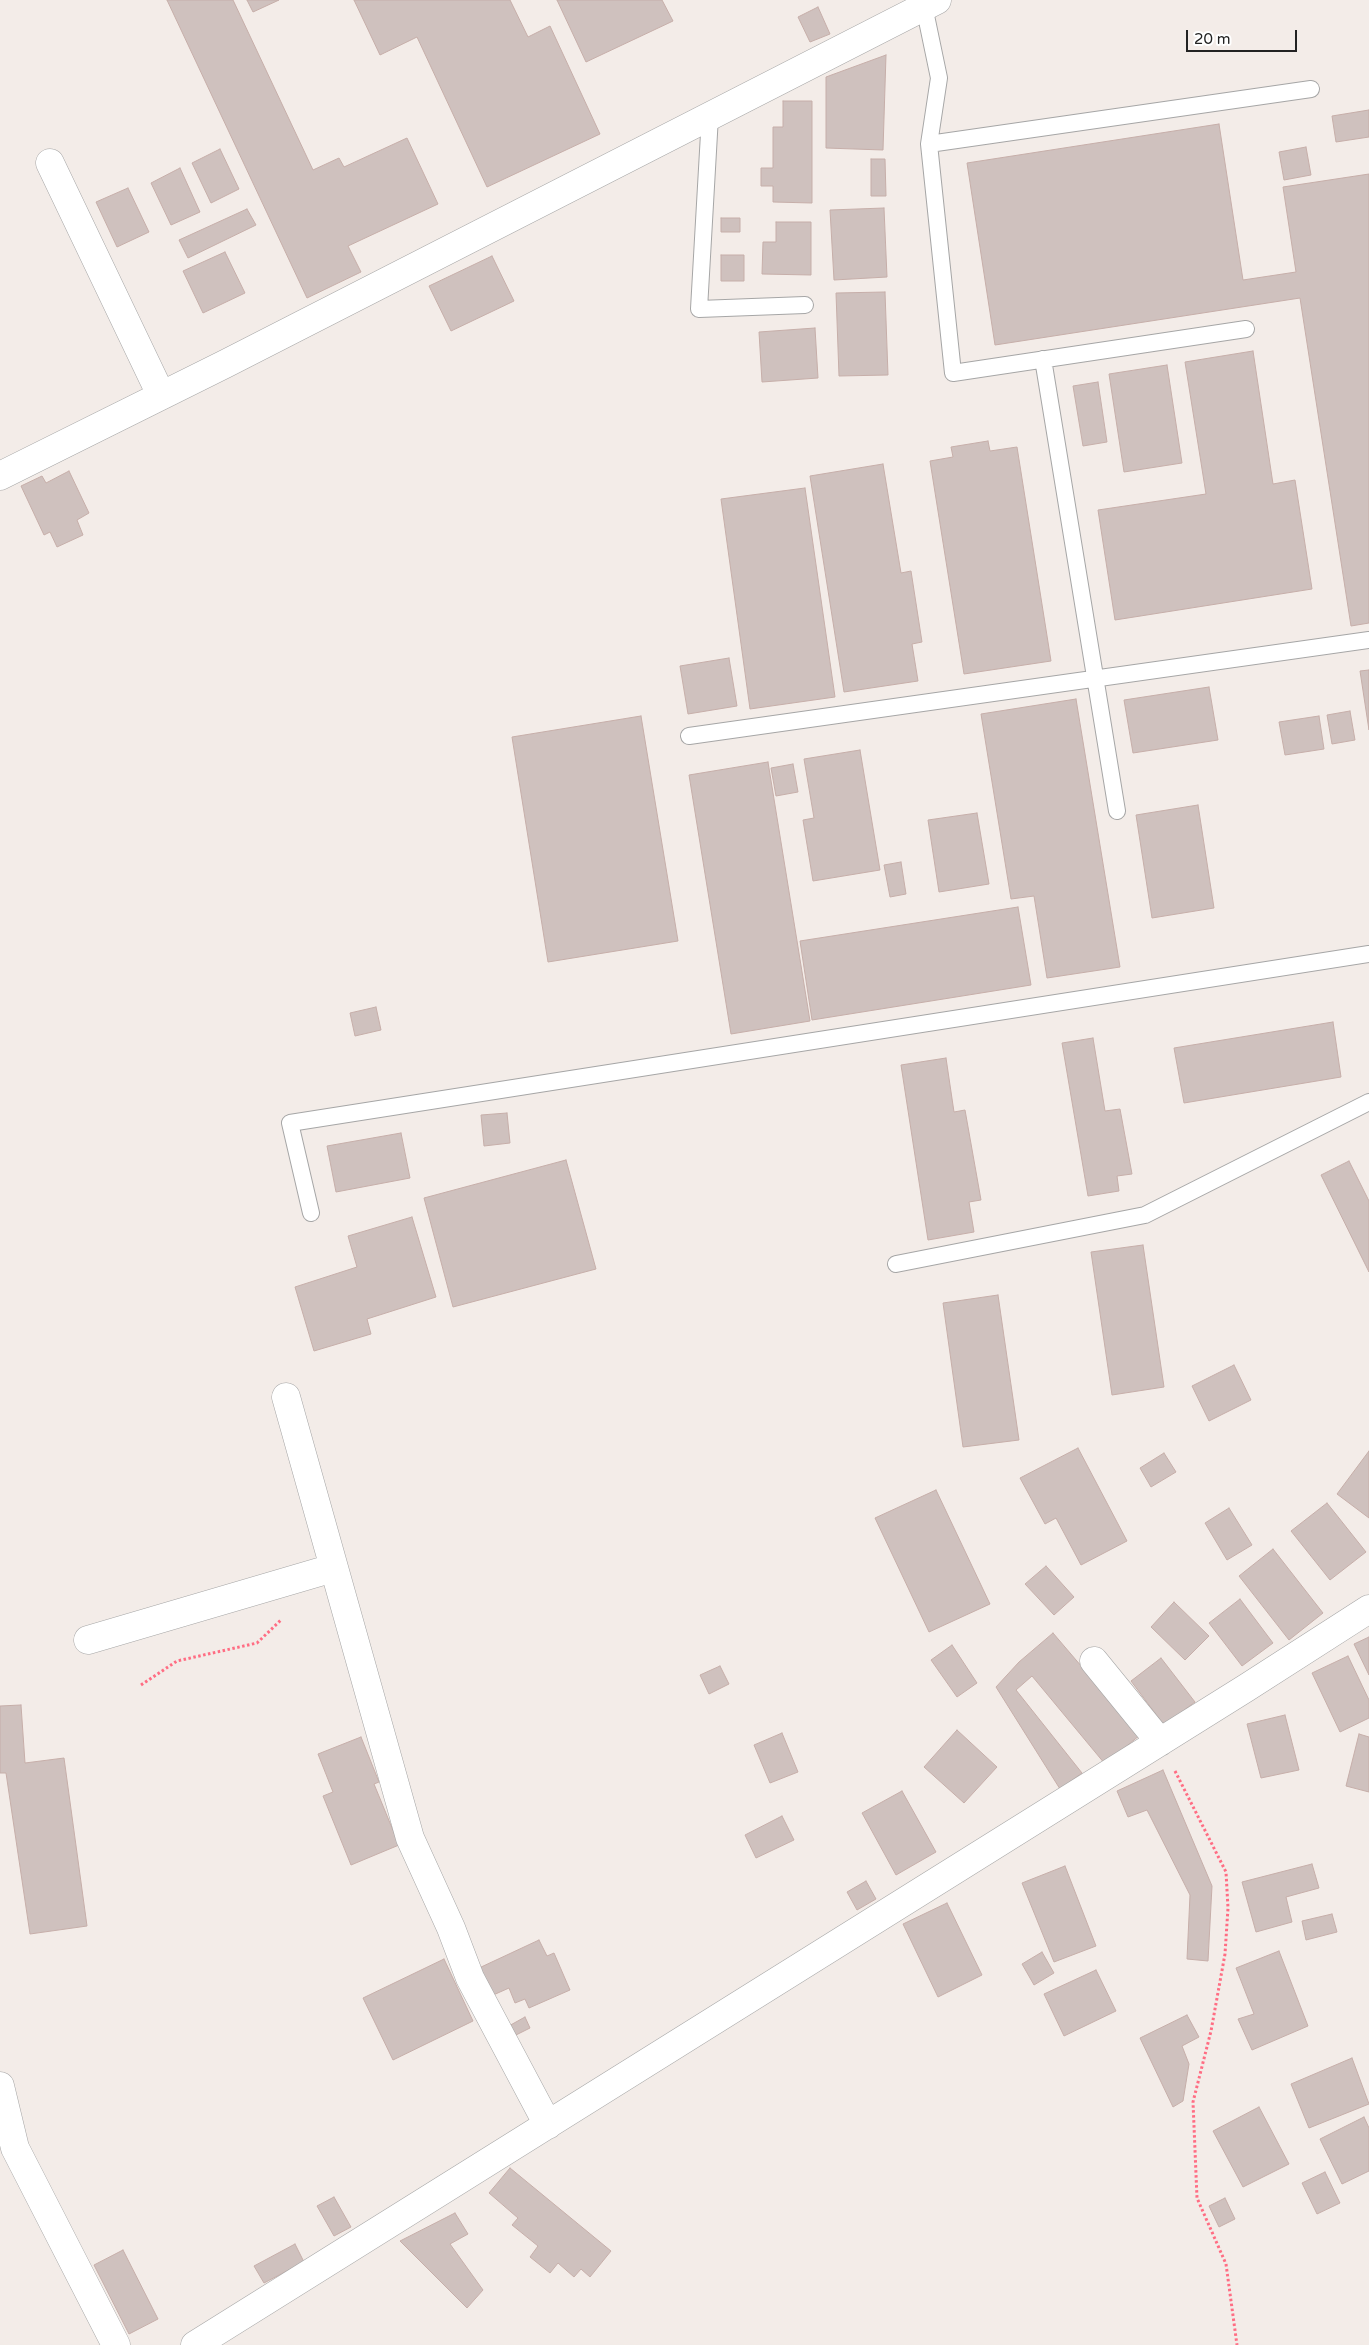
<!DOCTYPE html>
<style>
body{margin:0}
#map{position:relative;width:1369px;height:2345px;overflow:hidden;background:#f3ece8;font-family:"Varela Round",sans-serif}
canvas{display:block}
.scale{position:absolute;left:1186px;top:30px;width:111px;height:22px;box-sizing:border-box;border:2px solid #222;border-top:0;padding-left:6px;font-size:15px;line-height:18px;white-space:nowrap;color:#222;-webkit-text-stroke:4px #fff;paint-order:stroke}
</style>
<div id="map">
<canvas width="1369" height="2345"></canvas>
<div class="scale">20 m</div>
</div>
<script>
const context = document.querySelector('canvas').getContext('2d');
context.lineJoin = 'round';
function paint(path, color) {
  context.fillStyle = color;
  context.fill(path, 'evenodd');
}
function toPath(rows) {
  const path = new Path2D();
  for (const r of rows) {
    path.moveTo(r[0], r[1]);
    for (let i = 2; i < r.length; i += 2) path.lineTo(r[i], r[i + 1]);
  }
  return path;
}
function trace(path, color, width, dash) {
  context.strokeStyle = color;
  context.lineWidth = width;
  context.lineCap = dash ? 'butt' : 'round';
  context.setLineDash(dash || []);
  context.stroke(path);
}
const building = toPath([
 [167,0,233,0,313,170,339,158,344,167,407,138,438,204,348,246,361,272,307,298,167,0],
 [247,0,279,0,253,12,247,0],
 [354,0,510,0,528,37,550,26,600,134,487,187,417,37,380,55,354,0],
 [557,0,662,0,673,21,586,62,557,0],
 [818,7,830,34,810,42,798,17,818,7],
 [886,55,883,150,826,148,826,77,886,55],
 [783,101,812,101,812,203,773,202,773,186,761,186,761,168,773,168,773,127,783,127,783,101],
 [1369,110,1369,137,1336,142,1332,116,1369,110],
 [1219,124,1243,280,1296,272,1283,187,1369,174,1369,623,1351,626,1300,298,995,345,967,163,1219,124],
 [1306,147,1311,175,1284,180,1279,152,1306,147],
 [220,149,239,189,211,203,192,163,220,149],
 [871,159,885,159,886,196,871,196,871,159],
 [180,168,200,212,171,225,151,183,180,168],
 [128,188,149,232,117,247,96,202,128,188],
 [884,208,887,277,834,280,830,210,884,208],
 [247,209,256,225,188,258,179,240,247,209],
 [721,218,740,218,740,232,721,232,721,218],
 [776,222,811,222,811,275,762,274,763,242,776,242,776,222],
 [225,252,245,293,203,313,183,271,225,252],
 [721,255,744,255,744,281,721,281,721,255],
 [492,256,514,301,451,331,429,286,492,256],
 [885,292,888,375,839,376,836,293,885,292],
 [815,328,818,378,762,382,759,332,815,328],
 [1253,351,1273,484,1295,480,1312,589,1115,620,1098,510,1206,494,1185,362,1253,351],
 [1167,365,1182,463,1124,472,1109,374,1167,365],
 [1098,382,1107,442,1083,446,1073,386,1098,382],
 [988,441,990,451,1017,447,1051,661,964,674,930,461,953,457,951,447,988,441],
 [883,464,901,573,911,571,922,642,912,644,918,681,844,692,810,476,883,464],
 [69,471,89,513,77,520,83,535,57,547,50,532,44,535,21,486,42,476,46,483,69,471],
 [805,488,835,697,750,709,721,499,805,488],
 [729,658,737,706,688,714,680,666,729,658],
 [1369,670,1369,730,1360,671,1369,670],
 [1209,687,1218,740,1133,753,1124,700,1209,687],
 [1076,699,1120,967,1047,978,1034,896,1011,899,981,714,1076,699],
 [1350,711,1355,740,1332,744,1327,715,1350,711],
 [641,716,678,941,548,962,512,737,641,716],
 [1319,716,1324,749,1285,755,1279,722,1319,716],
 [860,750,880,870,813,881,803,820,814,818,804,759,860,750],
 [768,762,810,1021,731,1034,689,775,768,762],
 [793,764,798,792,776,796,771,768,793,764],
 [1198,805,1214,908,1152,918,1136,815,1198,805],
 [977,813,989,884,939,892,928,820,977,813],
 [901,862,906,894,890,897,884,865,901,862],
 [1018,907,1031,985,812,1020,800,941,1018,907],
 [376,1007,381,1030,355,1036,350,1013,376,1007],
 [1333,1022,1341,1077,1184,1103,1174,1048,1333,1022],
 [1093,1038,1105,1111,1120,1109,1132,1174,1117,1176,1119,1191,1088,1196,1062,1043,1093,1038],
 [946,1058,954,1112,965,1110,981,1200,969,1202,974,1232,928,1240,901,1065,946,1058],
 [507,1113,510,1143,484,1146,481,1115,507,1113],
 [401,1133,410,1178,336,1192,327,1146,401,1133],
 [566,1160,596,1269,453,1307,424,1198,566,1160],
 [1349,1161,1369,1201,1369,1272,1321,1175,1349,1161],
 [412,1217,436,1297,367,1319,371,1334,314,1351,295,1287,357,1267,348,1236,412,1217],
 [1143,1245,1164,1387,1112,1395,1091,1252,1143,1245],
 [998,1295,1019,1440,963,1447,943,1303,998,1295],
 [1234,1365,1251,1400,1209,1421,1192,1386,1234,1365],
 [1078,1448,1127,1541,1081,1565,1056,1518,1045,1524,1020,1478,1078,1448],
 [1369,1451,1369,1518,1337,1494,1369,1451],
 [1164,1453,1176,1472,1151,1487,1140,1468,1164,1453],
 [936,1490,990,1604,929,1632,875,1518,936,1490],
 [1327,1503,1366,1552,1330,1580,1291,1531,1327,1503],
 [1229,1508,1252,1545,1227,1560,1205,1523,1229,1508],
 [1273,1549,1323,1613,1289,1640,1239,1576,1273,1549],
 [1046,1566,1074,1597,1054,1615,1025,1584,1046,1566],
 [1240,1599,1273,1643,1242,1666,1209,1623,1240,1599],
 [1174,1602,1209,1636,1185,1660,1151,1627,1174,1602],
 [1053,1633,1140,1735,1105,1764,1032,1676,1016,1690,1082,1773,1060,1789,996,1687,1019,1662,1053,1633],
 [1369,1637,1369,1675,1354,1644,1369,1637],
 [952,1645,977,1683,957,1697,931,1660,952,1645],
 [1348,1656,1369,1700,1369,1718,1340,1732,1312,1673,1348,1656],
 [1161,1658,1195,1702,1164,1725,1131,1681,1161,1658],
 [720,1666,729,1684,709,1694,700,1675,720,1666],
 [21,1705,25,1763,64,1758,87,1926,30,1934,6,1773,0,1773,0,1706,21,1705],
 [1285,1715,1299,1770,1261,1778,1247,1724,1285,1715],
 [957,1730,997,1767,964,1803,924,1767,957,1730],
 [782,1733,798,1772,770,1783,754,1745,782,1733],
 [1359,1734,1369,1737,1369,1792,1346,1786,1359,1734],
 [361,1737,379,1782,374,1784,399,1845,351,1865,323,1796,333,1792,318,1754,361,1737],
 [1163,1770,1212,1886,1208,1961,1187,1959,1190,1895,1147,1810,1128,1817,1117,1791,1163,1770],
 [902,1791,936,1852,896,1875,862,1813,902,1791],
 [782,1816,794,1840,756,1858,745,1835,782,1816],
 [1312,1864,1319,1888,1286,1897,1292,1922,1256,1932,1242,1882,1312,1864],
 [1065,1866,1096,1946,1054,1962,1022,1883,1065,1866],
 [866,1881,876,1899,857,1910,847,1892,866,1881],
 [947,1903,982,1975,938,1997,903,1924,947,1903],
 [1332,1914,1337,1932,1306,1940,1302,1921,1332,1914],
 [539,1940,547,1956,554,1953,570,1990,529,2008,525,1999,515,2003,509,1988,491,1996,479,1968,539,1940],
 [1279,1951,1308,2026,1252,2050,1238,2019,1254,2014,1236,1968,1279,1951],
 [1042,1952,1054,1973,1034,1985,1022,1964,1042,1952],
 [444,1959,473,2021,393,2060,363,1998,444,1959],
 [1096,1970,1116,2011,1064,2036,1044,1994,1096,1970],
 [1187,2015,1199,2037,1182,2046,1189,2064,1183,2101,1173,2107,1140,2038,1187,2015],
 [525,2017,530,2028,512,2037,507,2027,525,2017],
 [1352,2058,1369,2104,1309,2128,1291,2084,1352,2058],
 [1259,2107,1289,2164,1243,2187,1213,2131,1259,2107],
 [1364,2117,1369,2128,1369,2171,1342,2184,1320,2139,1364,2117],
 [510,2168,611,2251,590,2277,581,2269,574,2277,558,2263,550,2273,530,2257,538,2246,512,2225,518,2218,489,2193,510,2168],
 [1325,2172,1340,2203,1317,2214,1302,2183,1325,2172],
 [334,2197,351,2227,334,2236,317,2206,334,2197],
 [1225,2198,1235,2219,1219,2227,1209,2206,1225,2198],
 [455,2213,468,2234,450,2244,483,2290,467,2308,400,2241,455,2213],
 [295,2244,304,2262,264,2283,254,2266,295,2244],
 [123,2250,158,2319,129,2334,94,2265,123,2250]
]);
paint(building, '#cfc1be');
trace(building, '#c6aea9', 1);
const lane = toPath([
 [924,6,939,78,929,144,953,373,1246,329],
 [710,116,699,309,805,305],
 [929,144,1311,89],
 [1043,359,1117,811],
 [689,736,1369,640],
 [311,1213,290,1123,1369,954],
 [896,1264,1145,1215,1369,1102]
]);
const street = toPath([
 [50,163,161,395],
 [0,476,225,364,937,0],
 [286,1397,410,1838,451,1928,470,1978,548,2125],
 [88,1640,333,1568],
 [1094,1661,1160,1742],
 [0,2086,15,2148,116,2345],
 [195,2345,1246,1688,1369,1609]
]);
trace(lane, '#a6a6a6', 18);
trace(street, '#a6a6a6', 29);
trace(toPath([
 [141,1685,177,1661,257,1643,282,1619],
 [1175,1771,1226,1872,1228,1908,1225,1954,1211,2031,1193,2102,1197,2198,1226,2264,1237,2345]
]), '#ff6d83', 3, [2.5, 2.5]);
trace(lane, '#fff', 16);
trace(street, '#fff', 28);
</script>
